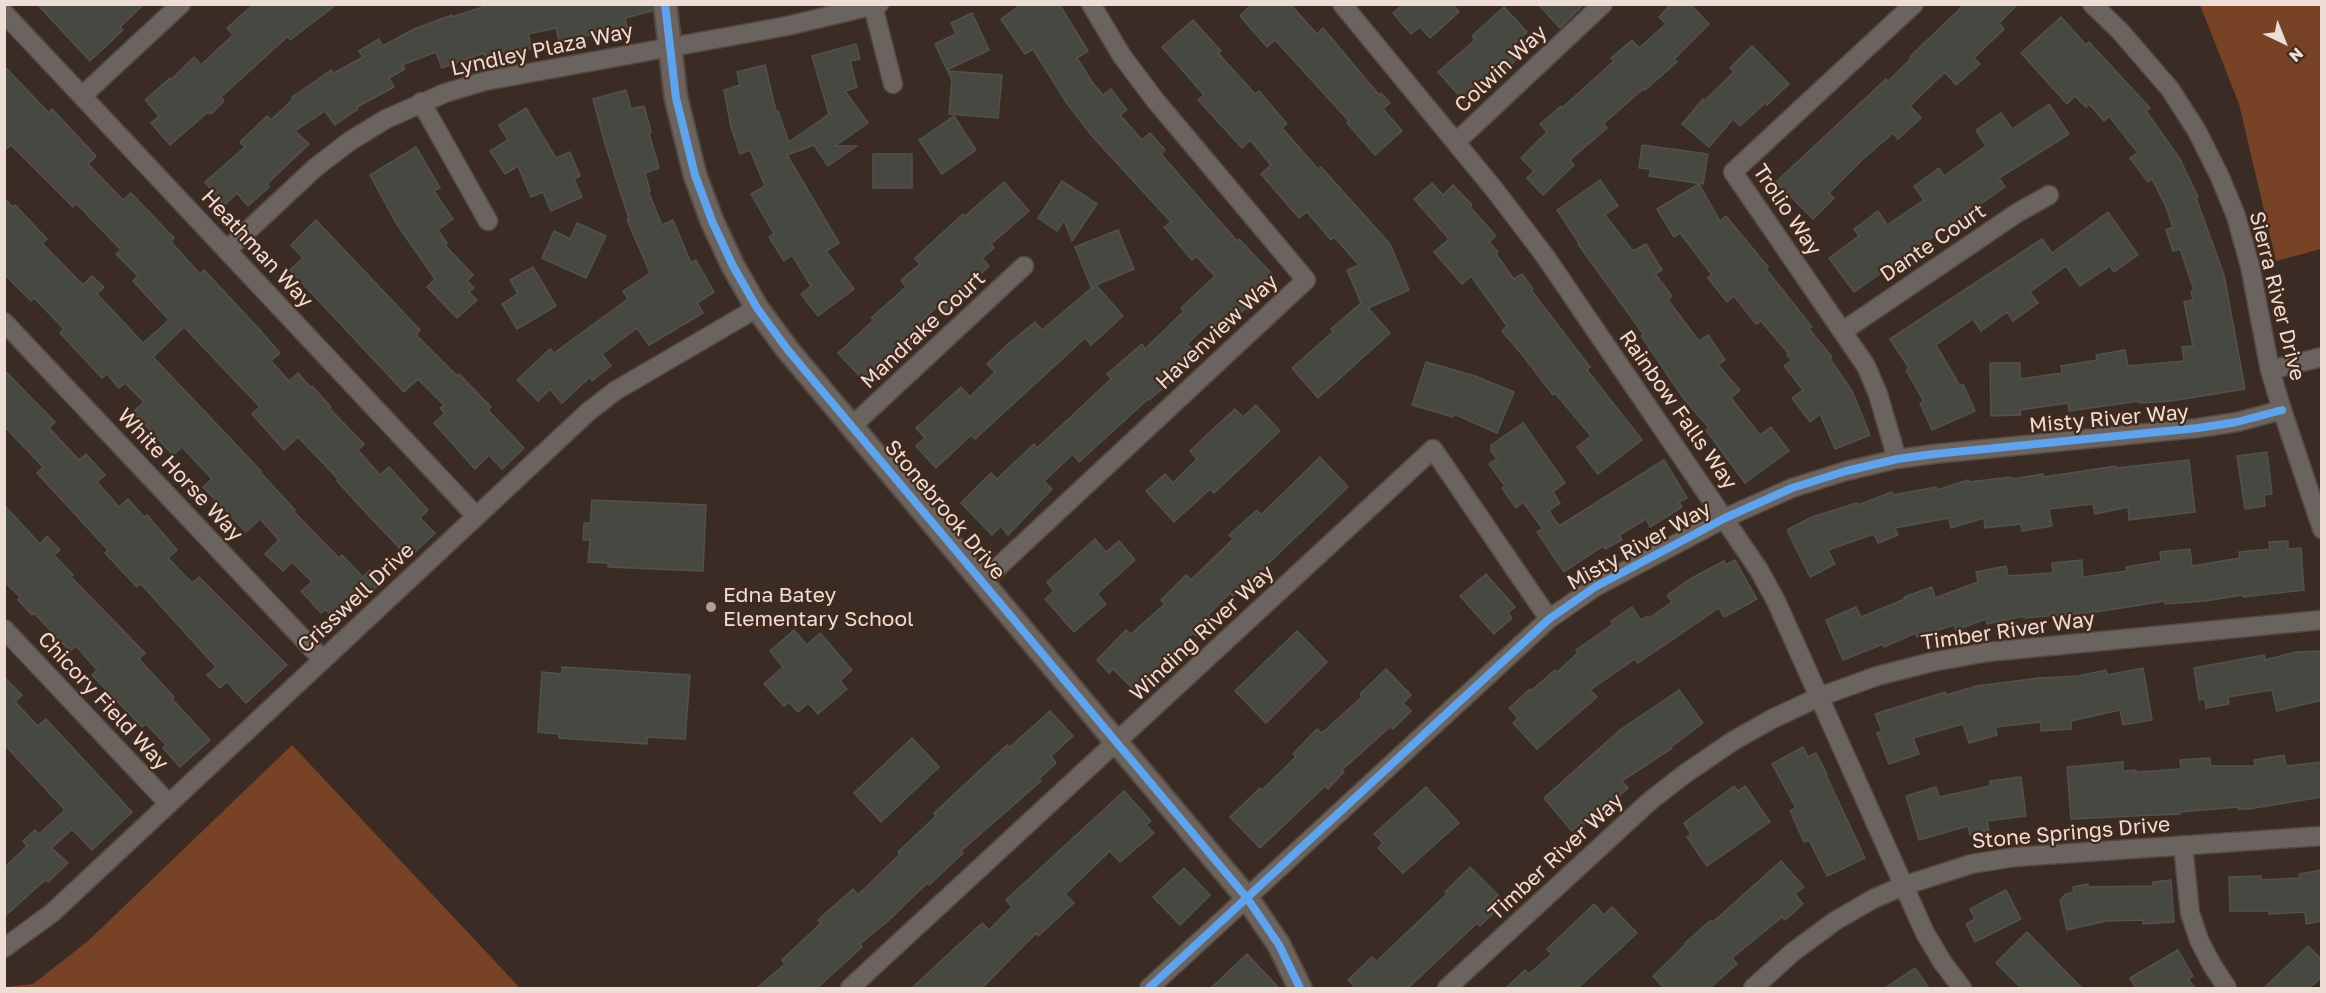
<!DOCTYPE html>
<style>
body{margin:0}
#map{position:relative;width:2326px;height:993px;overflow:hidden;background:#3a2c24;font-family:"Golos Text",sans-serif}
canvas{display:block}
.frame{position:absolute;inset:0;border:6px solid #edddd5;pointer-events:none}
.north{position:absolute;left:2254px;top:12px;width:60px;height:60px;-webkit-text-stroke:4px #42291c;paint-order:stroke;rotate:137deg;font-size:16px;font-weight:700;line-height:24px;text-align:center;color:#edddd5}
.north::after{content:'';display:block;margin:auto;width:21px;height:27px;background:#edddd5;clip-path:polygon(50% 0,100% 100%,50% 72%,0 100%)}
</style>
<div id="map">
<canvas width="2326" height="993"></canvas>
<div class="frame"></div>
<div class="north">N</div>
</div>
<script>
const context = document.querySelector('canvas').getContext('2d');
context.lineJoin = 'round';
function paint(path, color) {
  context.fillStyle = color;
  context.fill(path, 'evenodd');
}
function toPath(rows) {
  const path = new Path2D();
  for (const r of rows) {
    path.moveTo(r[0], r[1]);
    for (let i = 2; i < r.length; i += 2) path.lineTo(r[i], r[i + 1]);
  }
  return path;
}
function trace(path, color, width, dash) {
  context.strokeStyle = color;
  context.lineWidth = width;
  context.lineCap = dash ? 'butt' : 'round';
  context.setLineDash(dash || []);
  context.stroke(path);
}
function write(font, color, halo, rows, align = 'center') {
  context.font = font + ' "Golos Text",sans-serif';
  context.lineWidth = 4.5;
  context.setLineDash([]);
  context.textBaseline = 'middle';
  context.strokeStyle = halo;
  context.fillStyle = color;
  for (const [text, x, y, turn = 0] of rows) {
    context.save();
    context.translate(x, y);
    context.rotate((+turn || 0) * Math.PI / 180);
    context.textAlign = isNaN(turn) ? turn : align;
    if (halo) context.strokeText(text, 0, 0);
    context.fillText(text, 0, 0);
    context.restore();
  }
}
paint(toPath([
 [2200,5,2321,5,2321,249,2276,261,2239,104],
 [292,745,520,988,6,987,33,984,88,941]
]), '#774225');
const building = toPath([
 [37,4,144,4,120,27,123,30,90,61,37,4],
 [254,4,337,4,290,40,288,36,221,97,224,101,211,114,208,112,170,145,151,123,159,116,145,100,170,78,171,80,194,57,201,65,233,35,227,28,254,4],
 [492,4,652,4,652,11,625,18,627,27,559,42,556,28,528,34,532,48,487,62,484,53,442,68,436,52,402,65,405,69,389,78,394,87,357,107,358,109,335,125,325,111,295,131,309,144,267,184,269,187,248,206,237,193,224,205,205,182,245,147,240,142,267,116,271,120,293,99,292,97,331,70,334,73,363,57,359,51,379,39,383,46,414,29,452,15,452,17,492,4],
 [1022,4,1059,4,1088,51,1077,58,1092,82,1103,95,1111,89,1127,110,1120,115,1142,140,1150,133,1165,150,1161,154,1193,191,1237,241,1239,239,1272,274,1260,285,1267,292,1248,310,1246,308,1220,332,1210,322,1187,344,1196,353,1170,378,1173,380,1149,400,1148,399,1079,462,1073,454,1044,481,1052,489,1008,535,1001,526,992,535,961,503,991,473,997,479,1034,444,1037,448,1075,413,1111,379,1107,374,1142,344,1145,349,1184,311,1181,308,1215,276,1196,256,1192,260,1164,227,1171,222,1092,136,1066,102,1033,49,1025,54,1001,19,1022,4],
 [1252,4,1290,4,1317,34,1323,28,1379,95,1381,93,1390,103,1383,109,1402,131,1375,155,1347,123,1349,121,1275,40,1267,47,1240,16,1252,4],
 [1403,4,1453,4,1459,12,1430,38,1420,27,1411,34,1393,13,1403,4],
 [1538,4,1584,4,1560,28,1538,4],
 [1671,4,1690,4,1709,24,1674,59,1677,62,1645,90,1643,89,1603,124,1607,128,1570,160,1574,165,1543,195,1527,178,1534,171,1521,158,1547,132,1540,124,1561,106,1562,108,1614,61,1611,58,1632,40,1639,48,1666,24,1659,17,1671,4],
 [1965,4,2018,4,1999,23,2004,29,1974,58,1980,64,1956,85,1945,72,1910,106,1921,118,1898,139,1893,133,1862,160,1829,193,1834,198,1813,219,1776,182,1886,79,1888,81,1911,59,1910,57,1921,46,1965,4],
 [1504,7,1527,32,1513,45,1521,55,1504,71,1501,68,1464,101,1438,72,1475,40,1472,36,1504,7],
 [972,13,989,50,947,70,935,44,956,34,951,23,972,13],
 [2061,17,2086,45,2089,42,2150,108,2146,111,2180,159,2198,197,2196,198,2224,275,2245,389,2171,401,2140,403,2140,401,2069,411,2068,403,2020,410,2021,415,1991,416,1990,363,2020,363,2020,379,2062,373,2061,366,2097,360,2096,355,2125,350,2128,366,2184,361,2182,347,2193,346,2184,302,2193,300,2191,291,2194,290,2180,249,2173,251,2166,230,2173,227,2166,207,2152,179,2148,182,2130,158,2138,153,2109,116,2104,121,2089,104,2086,107,2075,96,2067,104,2021,53,2061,17],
 [1193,20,1221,51,1218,53,1255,94,1259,91,1287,124,1282,128,1318,169,1321,167,1390,244,1409,290,1368,308,1390,333,1318,398,1292,368,1333,332,1331,329,1361,303,1347,270,1359,265,1334,237,1331,240,1307,212,1299,218,1261,174,1271,165,1250,140,1242,148,1198,100,1204,95,1162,47,1193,20],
 [856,44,860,59,850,61,857,87,845,91,868,123,835,146,857,146,828,166,814,145,787,155,839,243,826,251,854,289,818,316,801,294,811,286,792,255,784,261,769,237,774,234,751,194,765,186,750,150,740,154,731,127,724,90,740,85,737,72,765,65,776,111,778,111,789,142,829,114,812,56,856,44],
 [1752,46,1789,84,1767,105,1765,103,1740,126,1733,119,1709,147,1682,124,1703,99,1704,101,1734,72,1730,68,1752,46],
 [4,66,49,113,52,109,96,156,88,164,123,200,131,193,174,238,171,242,200,274,204,270,259,329,280,353,271,361,289,381,298,373,310,387,312,386,331,407,329,408,364,444,358,450,380,475,389,467,428,510,420,518,435,533,409,558,368,515,337,481,339,480,298,437,284,450,252,414,260,407,184,327,153,357,261,471,260,472,295,510,294,512,339,558,342,555,363,577,370,570,381,583,338,622,325,609,321,613,301,591,312,582,292,562,283,571,265,554,279,540,260,519,246,532,203,487,212,479,182,447,173,455,133,412,144,402,125,383,119,388,107,374,102,378,60,333,64,329,34,298,31,301,4,274,4,198,13,207,15,205,47,239,42,243,83,285,92,276,104,287,97,294,143,343,169,320,133,281,138,276,116,254,121,250,76,203,73,207,11,145,4,151,4,66],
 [948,71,1002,75,998,118,949,114,952,81,948,71],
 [626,90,631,109,644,106,651,132,649,133,659,168,645,173,650,191,648,191,662,225,673,220,691,263,696,260,714,292,697,303,703,313,649,345,637,328,602,354,611,366,592,381,590,377,562,403,550,389,538,401,517,380,550,349,554,353,628,299,623,291,650,273,627,220,629,219,605,144,593,99,626,90],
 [2049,104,2069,134,1999,178,2005,187,1854,292,1829,258,1859,236,1854,229,1878,211,1887,225,1924,200,1914,186,1939,168,1944,176,1986,146,1976,130,2001,113,2012,129,2049,104],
 [526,108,556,158,570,152,580,176,574,179,582,197,551,211,543,192,531,197,518,166,505,174,490,151,508,140,499,125,526,108],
 [954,116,976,150,942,174,919,140,954,116],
 [1642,145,1708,154,1703,184,1649,176,1651,169,1639,168,1642,145],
 [416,147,440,188,434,191,453,219,438,230,447,243,445,245,473,275,467,281,474,288,469,292,477,300,457,318,427,287,435,279,396,223,370,175,416,147],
 [873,154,912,154,912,188,873,188,873,154],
 [1600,180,1618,206,1605,215,1633,251,1646,244,1662,270,1655,274,1672,296,1668,300,1699,341,1708,335,1725,360,1718,365,1740,390,1731,398,1760,435,1771,427,1789,451,1745,483,1706,430,1709,428,1684,399,1641,336,1644,335,1578,244,1579,243,1557,210,1600,180],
 [1062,181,1097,204,1072,241,1064,220,1057,231,1038,218,1062,181],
 [1004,182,1029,211,991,244,994,248,982,258,989,266,965,289,968,293,947,312,940,304,912,330,918,338,902,352,900,350,865,382,838,353,874,320,871,318,906,287,901,280,920,264,915,258,963,214,965,216,1004,182],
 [1432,183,1443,195,1453,185,1472,205,1470,207,1496,236,1489,242,1498,252,1496,254,1514,279,1522,274,1533,289,1531,290,1590,367,1587,370,1642,440,1598,474,1577,447,1591,436,1555,393,1553,395,1524,357,1502,331,1507,326,1471,276,1462,284,1434,252,1449,239,1414,199,1432,183],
 [1699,184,1720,221,1726,216,1768,267,1766,269,1812,327,1809,329,1832,357,1830,359,1852,391,1870,435,1835,449,1820,414,1810,422,1792,398,1803,390,1784,366,1792,360,1787,355,1789,354,1761,321,1756,324,1734,296,1727,302,1708,278,1712,275,1680,233,1674,237,1657,209,1699,184],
 [2108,212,2138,255,2114,272,2110,266,2080,286,2066,266,2030,292,2038,303,2013,321,2007,312,1981,331,1973,319,1936,345,1960,386,1963,384,1975,411,1932,430,1920,403,1924,402,1906,370,1909,368,1890,339,2042,239,2052,253,2108,212],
 [316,220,420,330,416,335,457,376,459,374,491,407,488,410,524,448,502,469,489,455,475,469,434,423,445,413,440,408,444,405,418,379,404,392,290,270,303,258,291,245,316,220],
 [577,223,606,236,586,278,542,258,554,231,570,239,577,223],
 [1118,230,1134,269,1096,285,1123,316,1091,345,1085,338,975,439,971,435,936,468,916,446,925,438,916,428,961,387,970,397,995,372,987,364,1008,344,1035,322,1042,330,1094,286,1091,287,1075,247,1118,230],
 [533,267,556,306,517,329,502,304,518,294,510,280,533,267],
 [1426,362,1475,376,1514,392,1497,433,1454,414,1453,417,1412,405,1426,362],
 [4,370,55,422,49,428,79,460,86,454,105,475,97,482,119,507,128,499,144,517,147,515,177,550,168,558,192,583,199,577,287,665,246,703,227,682,220,688,207,675,216,667,141,584,137,587,105,553,108,550,37,473,43,467,4,426,4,370],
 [1256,405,1280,431,1214,493,1210,489,1174,522,1146,491,1165,474,1173,483,1197,459,1190,451,1212,430,1235,409,1243,417,1256,405],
 [1523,423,1565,483,1553,492,1560,503,1549,511,1559,526,1664,460,1687,498,1679,502,1682,507,1650,527,1646,519,1619,535,1622,540,1605,549,1603,546,1564,572,1537,532,1543,529,1523,502,1516,508,1502,488,1505,486,1489,464,1497,459,1491,451,1491,445,1523,423],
 [2267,452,2272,494,2264,495,2265,506,2245,509,2237,456,2267,452],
 [1320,457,1348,487,1254,577,1253,576,1233,596,1230,593,1208,615,1212,619,1196,636,1193,633,1133,689,1113,669,1109,673,1097,660,1126,630,1131,634,1165,604,1161,600,1186,575,1191,580,1233,539,1229,535,1257,510,1261,515,1320,457],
 [2189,460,2195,512,2129,520,2128,507,2095,514,2093,504,2049,509,2052,526,2022,531,2021,524,1985,528,1984,518,1951,528,1949,518,1895,528,1898,535,1878,543,1874,534,1828,550,1835,564,1810,577,1787,530,1812,517,1857,503,1858,505,1892,492,1893,495,1936,487,1937,490,1968,480,1969,482,2011,477,2012,479,2043,474,2044,477,2116,466,2116,468,2189,460],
 [592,500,706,505,703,571,608,567,608,563,588,562,590,540,583,540,584,523,590,523,592,500],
 [4,505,40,544,47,536,60,550,54,555,73,575,71,577,145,653,139,659,174,697,172,699,210,740,180,767,163,748,166,745,146,724,142,727,92,675,97,670,76,646,70,651,34,613,32,615,18,600,20,597,4,581,4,505],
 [1095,539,1106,552,1119,541,1135,560,1097,594,1106,604,1074,632,1045,599,1054,591,1047,582,1095,539],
 [2288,541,2288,549,2301,548,2304,590,2243,597,2243,595,2205,601,2165,604,2165,601,2096,612,2024,618,2024,616,1987,624,1986,619,1956,630,1954,625,1917,637,1916,633,1884,647,1883,644,1843,660,1826,620,1856,607,1861,617,1905,599,1904,597,1932,587,1935,598,1978,582,1976,572,2006,566,2008,576,2053,573,2052,563,2082,560,2083,577,2127,571,2126,567,2161,561,2160,552,2190,549,2192,566,2240,558,2239,552,2270,549,2269,542,2288,541],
 [1735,560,1757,599,1724,617,1719,608,1638,663,1635,659,1590,690,1597,697,1537,749,1513,723,1518,718,1509,708,1530,689,1531,691,1555,670,1557,672,1578,653,1576,650,1613,624,1611,621,1632,607,1641,620,1648,616,1649,618,1672,602,1667,595,1690,579,1724,561,1726,565,1735,560],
 [1486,574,1515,607,1508,613,1512,618,1494,634,1460,596,1486,574],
 [794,630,807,645,820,633,852,670,840,681,847,689,818,714,808,703,798,712,789,702,784,706,764,684,783,667,770,651,794,630],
 [1297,631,1327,662,1266,723,1235,691,1297,631],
 [2322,651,2322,700,2277,711,2272,690,2228,697,2229,704,2206,708,2205,699,2199,700,2194,668,2264,655,2265,660,2296,652,2322,651],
 [562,667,690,675,685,739,647,737,647,744,559,738,559,734,538,732,542,672,562,674,562,667],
 [2143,668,2152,720,2123,725,2120,710,2071,721,2071,729,2041,731,2041,722,1995,727,1997,735,1969,743,1963,724,1913,738,1919,754,1889,764,1877,733,1882,731,1875,714,1945,692,1946,695,1977,686,2039,678,2078,676,2106,670,2107,675,2143,668],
 [1386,669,1411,695,1403,703,1411,711,1393,729,1391,726,1342,770,1344,772,1328,789,1325,786,1260,848,1230,817,1260,788,1262,790,1296,757,1293,754,1317,729,1322,733,1362,697,1360,694,1386,669],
 [4,677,22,695,15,702,38,726,46,719,132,812,92,850,72,829,52,848,68,863,48,882,45,880,4,917,4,868,27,846,23,841,35,830,39,834,65,810,4,744,4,677],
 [1679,690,1703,723,1671,747,1672,748,1622,781,1628,788,1609,805,1608,803,1584,824,1582,822,1572,831,1544,798,1620,730,1679,690],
 [1050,711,1073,736,1051,756,1056,763,1039,779,1041,781,961,851,963,853,929,885,927,883,889,920,860,944,862,947,817,988,757,988,785,964,782,960,821,923,818,920,853,889,858,895,900,854,898,852,936,816,934,813,1007,745,1010,747,1050,711],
 [912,738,939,767,881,822,854,793,912,738],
 [1803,747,1808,757,1816,753,1827,774,1826,775,1865,858,1827,876,1809,840,1804,842,1790,811,1796,808,1772,764,1803,747],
 [2284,755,2286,766,2322,762,2322,797,2248,809,2238,809,2238,807,2180,812,2180,814,2071,819,2067,767,2123,762,2123,771,2136,770,2136,772,2181,769,2180,760,2210,758,2211,766,2255,766,2254,760,2284,755],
 [2021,777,2026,816,1987,821,1989,831,1970,835,1968,826,1919,840,1906,796,1936,787,1939,797,1990,786,1990,781,2021,777],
 [1734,786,1738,791,1745,786,1770,822,1707,866,1687,837,1691,834,1684,823,1734,786],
 [1426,787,1459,823,1403,873,1378,848,1383,843,1374,834,1426,787],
 [1124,791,1151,821,1146,825,1154,833,1120,862,1110,851,1065,894,1074,903,1038,936,1036,933,982,988,912,988,982,923,989,930,1012,907,1006,900,1124,791],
 [1781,861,1804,887,1795,894,1803,904,1785,920,1782,917,1732,958,1737,964,1710,988,1664,988,1653,976,1686,944,1685,943,1711,920,1713,922,1781,861],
 [1470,867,1498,895,1489,904,1496,910,1480,926,1477,923,1408,988,1356,988,1348,980,1372,957,1377,961,1447,894,1445,892,1470,867],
 [1184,868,1210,895,1180,925,1153,897,1184,868],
 [2322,870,2322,921,2306,924,2305,912,2269,914,2269,911,2230,911,2229,877,2261,876,2261,880,2300,878,2299,874,2322,870],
 [2171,880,2174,922,2143,924,2143,920,2106,921,2067,930,2060,900,2066,894,2074,892,2073,887,2088,884,2088,887,2153,886,2153,882,2171,880],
 [2006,890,2021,919,1975,942,1966,924,1975,919,1970,909,2006,890],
 [1594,904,1604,915,1612,907,1637,933,1578,988,1506,988,1525,970,1529,974,1552,954,1547,949,1594,904],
 [2027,932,2066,972,2082,988,2021,988,1996,963,2027,932],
 [2308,946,2322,960,2322,977,2309,988,2264,988,2308,946],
 [2178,950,2193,976,2188,979,2195,988,2136,988,2130,978,2178,950],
 [1247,954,1279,988,1211,988,1247,954],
 [1915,968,1929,988,1885,988,1915,968]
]);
paint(building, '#484842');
trace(building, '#52524c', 1.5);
const minor = toPath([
 [1342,4,1494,189,1545,256,1759,570,1776,601,1925,933,1943,963,1962,988],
 [2092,4,2120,31,2170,89,2197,131,2220,177,2236,216,2250,266,2270,370,2282,410,2322,529],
 [873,6,893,84],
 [4,13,476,516],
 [82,96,181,4],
 [421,102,488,221],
 [1456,142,1603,4],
 [227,250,316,167,350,141,386,119,445,93,485,81,787,26,879,4],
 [4,322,323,660],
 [1843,331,2017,213,2049,195],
 [2270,370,2322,357],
 [851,427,1024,266],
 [1897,459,1878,394,1866,366,1733,172,1914,4],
 [982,582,1306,280,1155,100,1122,56,1091,4],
 [4,629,169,804],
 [2183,845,2190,913,2199,940,2212,965,2227,988],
 [4,948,52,913,588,412,615,391,757,308],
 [850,988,1433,449,1549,619],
 [1149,988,1549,619,1595,587,1725,518,1792,488,1846,471,1897,459,1934,454,2198,428,2237,422,2282,410],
 [1447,988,1650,801,1686,773,1733,741,1772,719,1819,697,1877,676,1932,662,1988,652,2322,620],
 [1753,988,1793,952,1835,921,1873,899,1903,886,1971,864,2015,857,2322,836]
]);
const tertiary = toPath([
 [665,4,676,98,695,175,712,221,733,266,757,308,787,349,1247,898,1279,945,1300,988]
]);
trace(minor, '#554942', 21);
trace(tertiary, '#554942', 26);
trace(minor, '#6a6360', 18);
trace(tertiary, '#6a6360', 22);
trace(toPath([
 [665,4,676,98,695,175,712,221,733,266,757,308,787,349,1247,898,1279,945,1300,988],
 [1149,988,1549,619,1595,587,1725,518,1792,488,1846,471,1897,459,1934,454,2198,428,2237,422,2282,410]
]), '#60a3ed', 8);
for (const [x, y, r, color] of [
 [711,607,6,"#ae9f97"]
]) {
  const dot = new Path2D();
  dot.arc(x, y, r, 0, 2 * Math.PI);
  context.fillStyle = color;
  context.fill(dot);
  trace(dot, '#42291c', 2);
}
write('21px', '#edddd5', '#42291c', [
 ["Lyndley Plaza Way",542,50,-12],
 ["Colwin Way",1501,69,-43],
 ["Trolio Way",1787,210,56],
 ["Dante Court",1933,243,-34],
 ["Heathman Way",257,249,47],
 ["Sierra River Drive",2277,296,76],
 ["Mandrake Court",923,330,-43],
 ["Havenview Way",1217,332,-43],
 ["Rainbow Falls Way",1678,410,55],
 ["Misty River Way",2109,419,-5],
 ["White Horse Way",180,475,47],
 ["Stonebrook Drive",945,510,50],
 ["Misty River Way",1639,546,-29],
 ["Crisswell Drive",356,598,-43],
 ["Timber River Way",2008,631,-8],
 ["Winding River Way",1202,633,-43],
 ["Chicory Field Way",103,701,47],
 ["Stone Springs Drive",2071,833,-5],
 ["Timber River Way",1556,857,-43]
]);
write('21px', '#edddd5', '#42291c', [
 ["Edna Batey",723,595],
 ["Elementary School",723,619]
], 'left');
</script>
